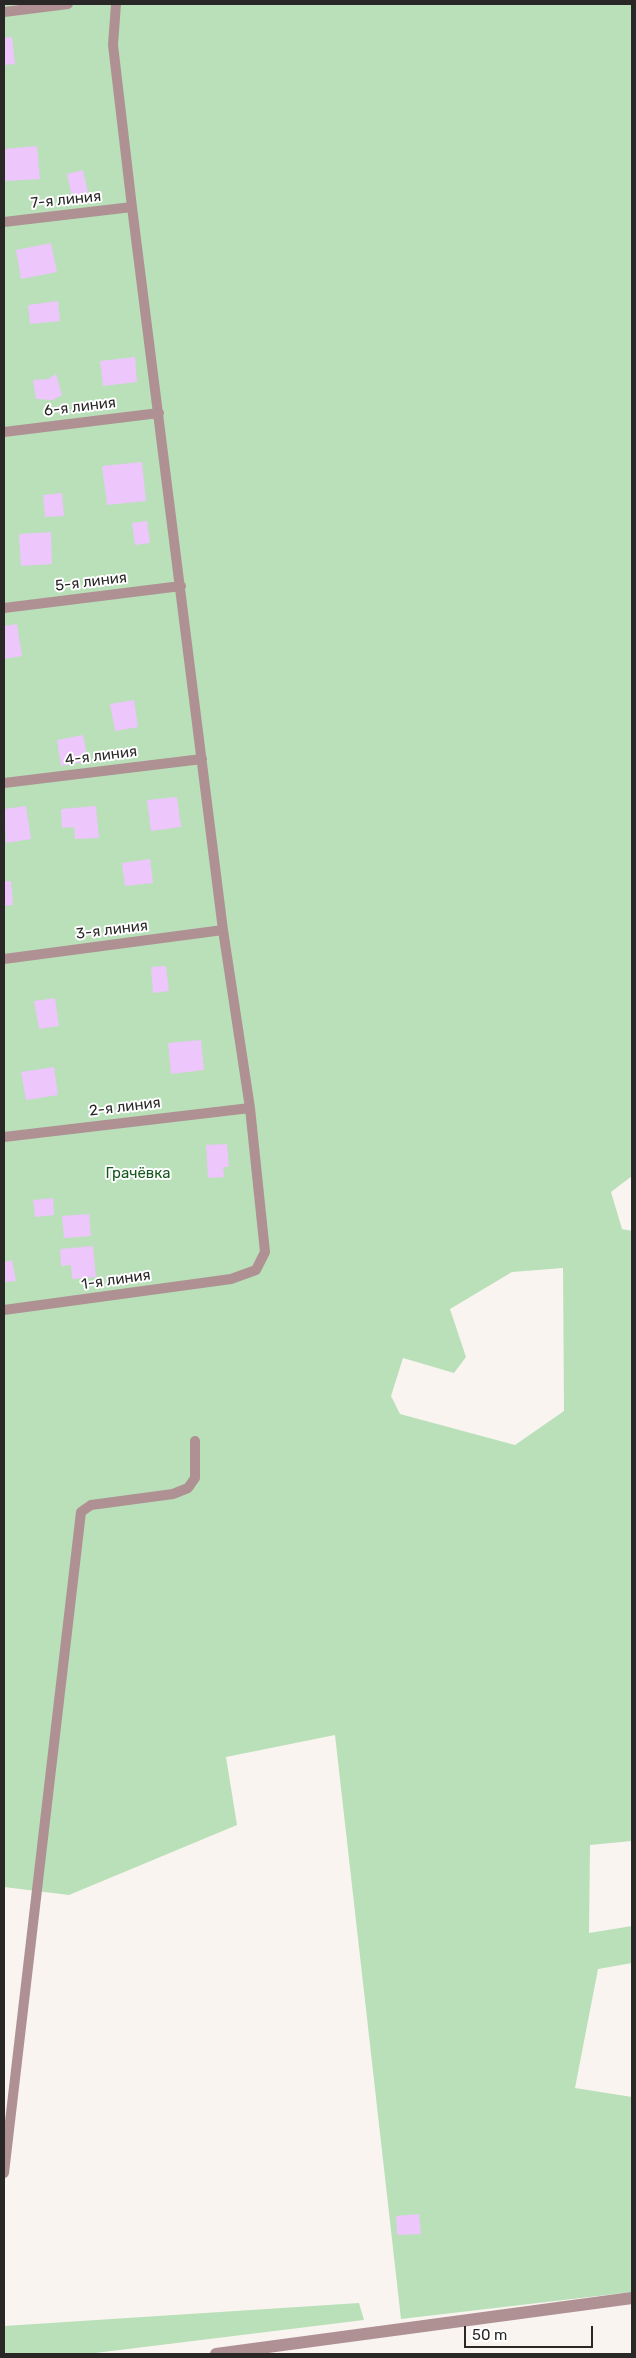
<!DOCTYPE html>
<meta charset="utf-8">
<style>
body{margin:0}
#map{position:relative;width:636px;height:2358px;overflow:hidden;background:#f9f4f0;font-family:Rubik,sans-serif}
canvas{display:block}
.frame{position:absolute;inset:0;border:5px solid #2a2827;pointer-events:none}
.scale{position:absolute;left:464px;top:2326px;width:129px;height:22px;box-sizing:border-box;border:2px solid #2a2827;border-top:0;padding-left:6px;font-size:15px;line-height:18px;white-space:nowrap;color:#2a2827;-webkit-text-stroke:4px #fff;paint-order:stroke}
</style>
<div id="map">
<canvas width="636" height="2358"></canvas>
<div class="frame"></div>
<div class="scale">50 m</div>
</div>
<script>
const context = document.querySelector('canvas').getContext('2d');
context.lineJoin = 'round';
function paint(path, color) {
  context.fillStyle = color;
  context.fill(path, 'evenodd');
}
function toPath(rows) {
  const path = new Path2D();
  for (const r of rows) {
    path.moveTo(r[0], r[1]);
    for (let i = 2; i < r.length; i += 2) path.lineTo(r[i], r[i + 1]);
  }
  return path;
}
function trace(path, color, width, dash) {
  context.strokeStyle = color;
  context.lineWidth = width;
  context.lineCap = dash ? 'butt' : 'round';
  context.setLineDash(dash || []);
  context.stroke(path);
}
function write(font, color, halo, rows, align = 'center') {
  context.font = font + ' Rubik,sans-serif';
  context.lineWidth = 4;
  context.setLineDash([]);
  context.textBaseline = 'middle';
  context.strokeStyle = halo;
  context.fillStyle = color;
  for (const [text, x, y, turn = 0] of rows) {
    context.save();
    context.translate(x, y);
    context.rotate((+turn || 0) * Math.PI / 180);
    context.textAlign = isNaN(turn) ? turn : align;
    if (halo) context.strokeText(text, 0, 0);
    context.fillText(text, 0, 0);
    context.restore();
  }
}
paint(toPath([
 [4,4,632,4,632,1176,611,1192,622,1229,632,1231,632,1841,590,1845,589,1933,632,1926,632,1963,598,1969,575,2088,632,2097,632,2292,401,2319,335,1735,226,1757,237,1825,69,1895,4,1887],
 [563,1268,564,1411,515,1445,400,1414,391,1396,403,1358,454,1373,466,1357,450,1309,512,1272],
 [359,2303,364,2320,87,2354,4,2354,4,2326]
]), '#b9e0b9');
paint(toPath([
 [12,37,15,64,4,65,4,38],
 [37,146,40,179,5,181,4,149],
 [83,170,88,193,72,197,67,174],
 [51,243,57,272,21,279,16,250],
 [58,301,60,321,30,324,28,305],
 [135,357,137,382,103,386,100,361],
 [56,374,62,395,53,400,36,399,33,380,48,379],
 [142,462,146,501,107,505,102,466],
 [62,493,64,516,45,517,43,495],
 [147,521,150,543,135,545,132,523],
 [51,532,52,564,21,566,19,534],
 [17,624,22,656,4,659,4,626],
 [134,700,138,727,115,731,110,704],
 [83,735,88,761,61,766,57,740],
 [177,797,181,827,151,831,147,800],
 [26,806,31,839,6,843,4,809],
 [96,806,99,838,75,839,74,827,62,828,61,809],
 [150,859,153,883,125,886,122,863],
 [4,881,11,881,13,905,4,906],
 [166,966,169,991,153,993,151,967],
 [55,998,59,1026,39,1029,34,1001],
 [201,1040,204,1070,171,1074,168,1043],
 [54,1067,58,1095,26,1100,21,1072],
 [227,1144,229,1167,223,1167,224,1177,208,1178,206,1145],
 [53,1198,54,1215,35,1217,33,1200],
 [89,1214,91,1236,64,1238,62,1216],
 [93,1246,96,1277,72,1279,71,1265,61,1266,60,1249],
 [12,1260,16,1281,4,1282,4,1262],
 [419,2214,421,2234,397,2235,396,2216]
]), '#edc6fb');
trace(toPath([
 [4,12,68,4],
 [4,222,132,207],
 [4,432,159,413],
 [4,608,181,586],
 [4,783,202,759],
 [4,959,223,930],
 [4,1137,250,1108],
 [4,1310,231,1279,256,1270,265,1252,250,1108,223,930,132,207,113,45,116,4],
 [4,2173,81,1512,91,1505,173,1494,188,1488,195,1478,195,1441]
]), '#af9194', 10);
trace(toPath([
 [216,2354,632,2298]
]), '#af9194', 12);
write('15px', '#2a2827', '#fff', [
 ["7-я линия",66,200,-6],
 ["6-я линия",80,407,-7],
 ["5-я линия",91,582,-7],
 ["4-я линия",101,756,-7],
 ["3-я линия",112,930,-7],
 ["2-я линия",125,1107,-7],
 ["1-я линия",116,1280,-8]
]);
write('15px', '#15581d', '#fff', [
 ["Грачёвка",138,1174]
]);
</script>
